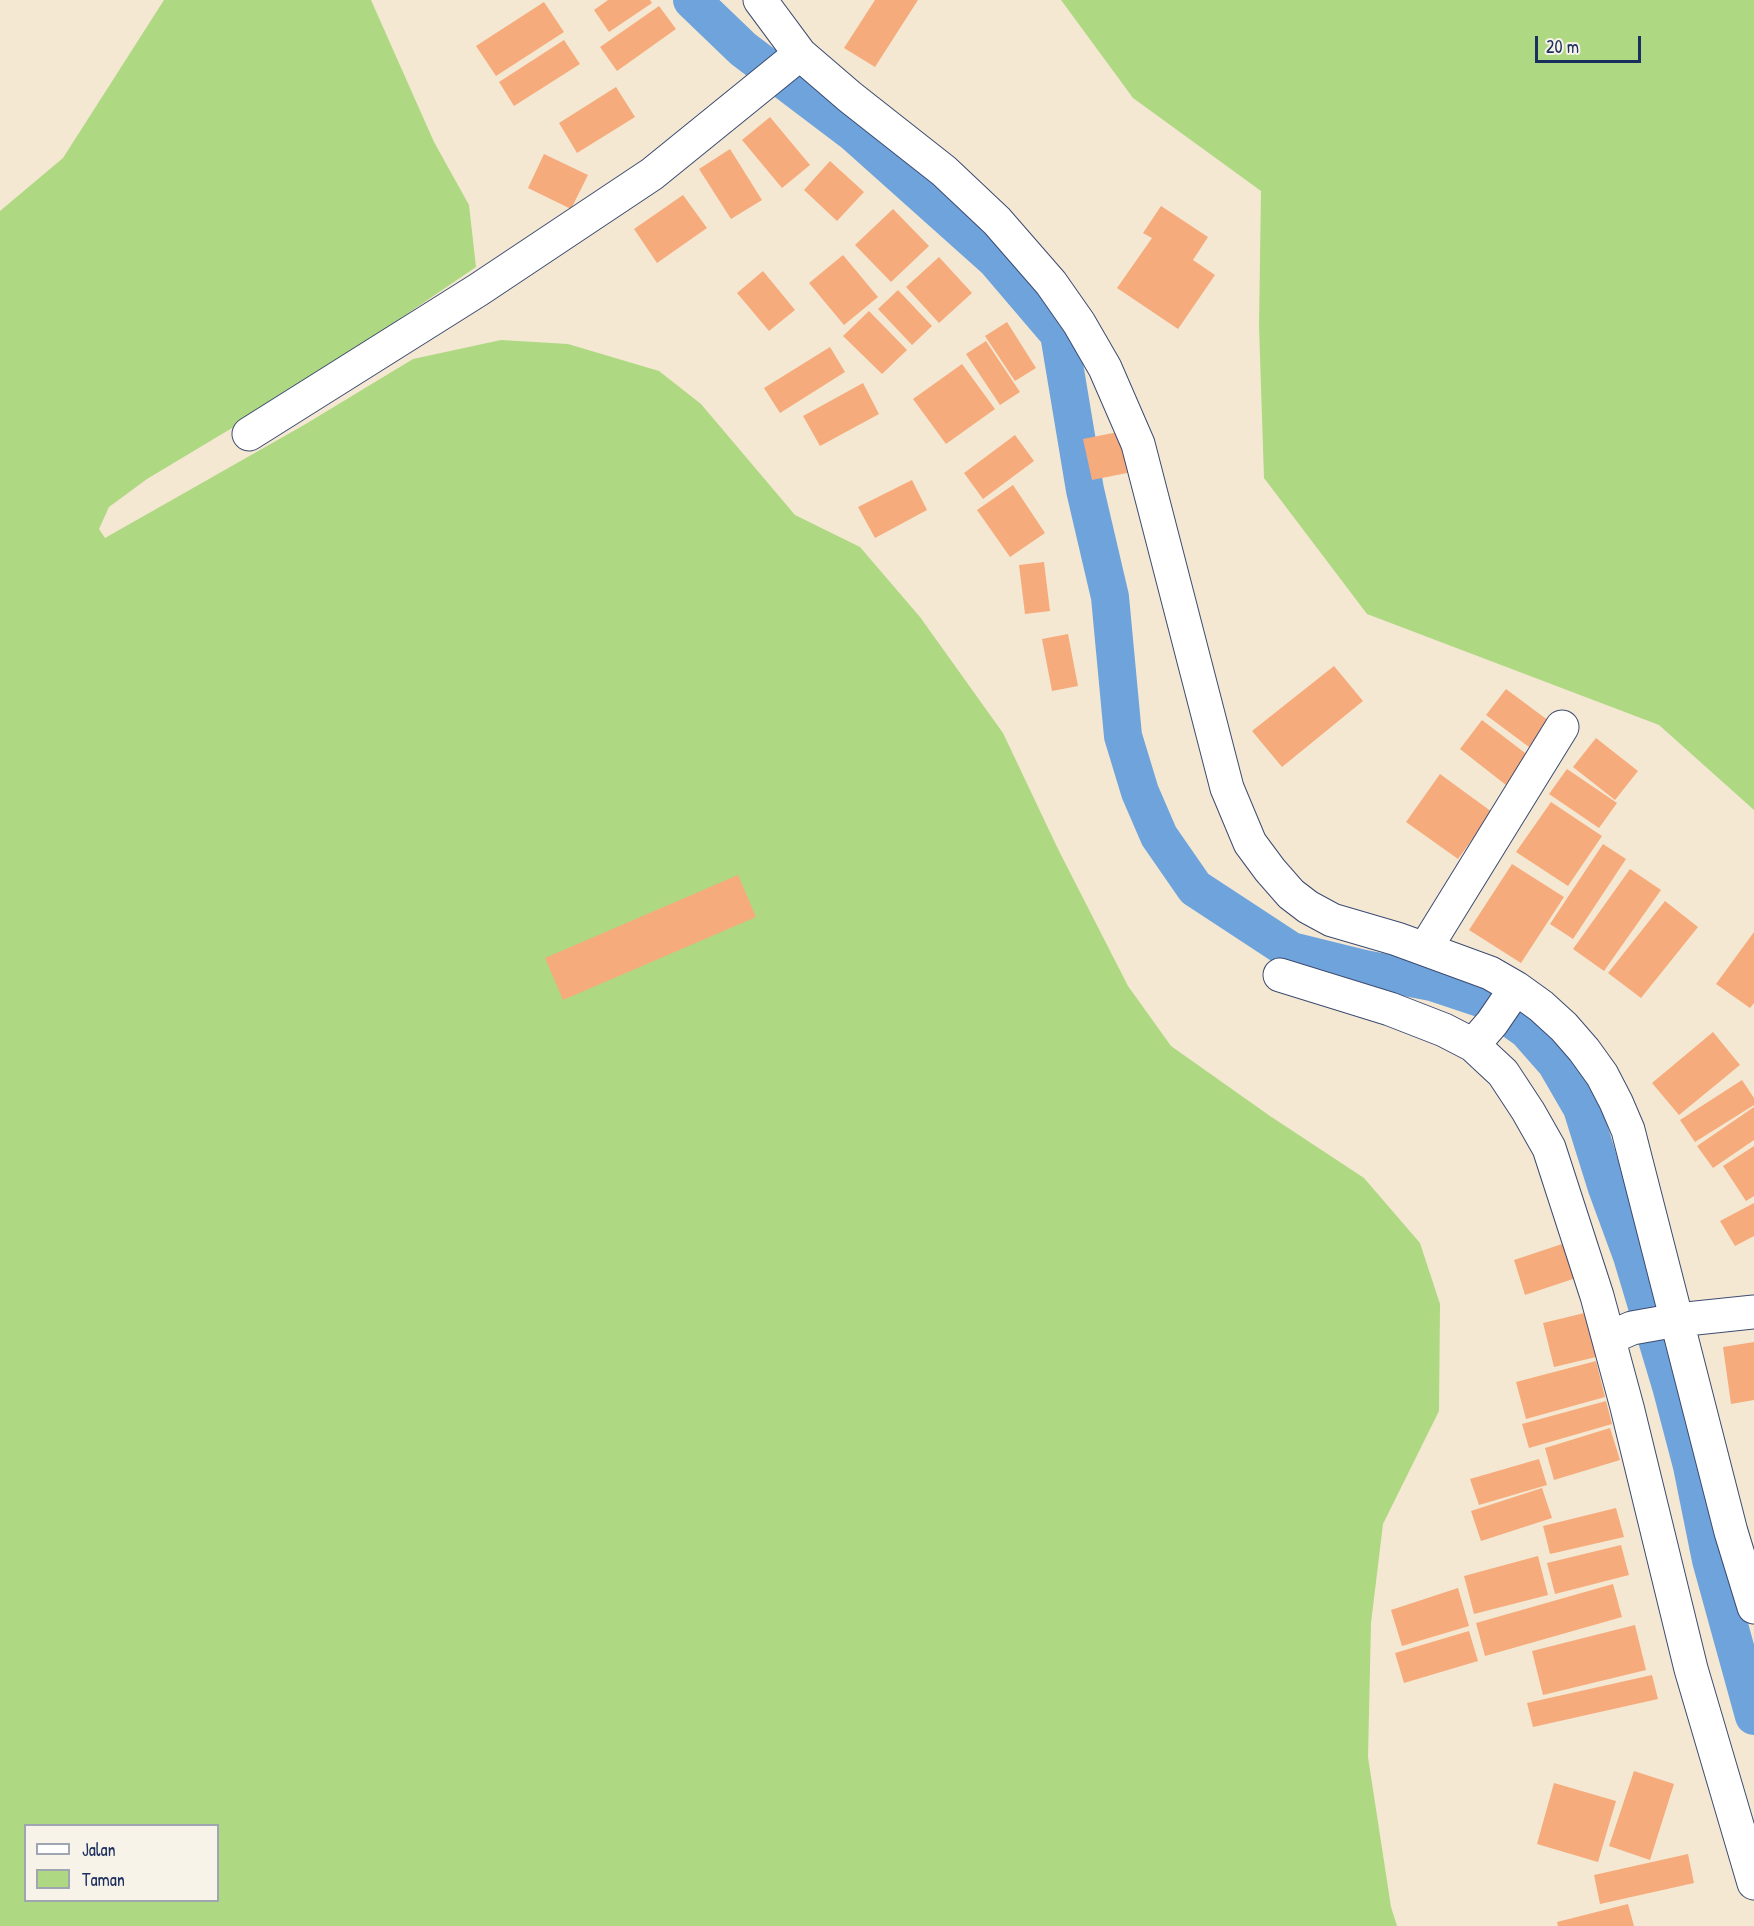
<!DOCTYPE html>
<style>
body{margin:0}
#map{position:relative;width:1754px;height:1926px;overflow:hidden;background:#f4e8d3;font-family:"Patrick Hand",sans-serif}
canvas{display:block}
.legend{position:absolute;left:24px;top:1824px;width:195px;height:78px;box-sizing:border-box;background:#f7f3e8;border:2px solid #9fa5b1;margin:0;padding:8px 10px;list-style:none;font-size:18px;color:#1b2f5e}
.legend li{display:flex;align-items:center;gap:12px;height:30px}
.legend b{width:30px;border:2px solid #9fa5b1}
.scale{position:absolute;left:1535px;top:36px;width:106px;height:27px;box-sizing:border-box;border:3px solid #1b2f5e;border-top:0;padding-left:8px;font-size:18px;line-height:21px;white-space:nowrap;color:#1b2f5e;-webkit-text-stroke:4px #f7f3e8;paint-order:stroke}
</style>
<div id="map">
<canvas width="1754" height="1926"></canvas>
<ul class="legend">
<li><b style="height:8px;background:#fff"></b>Jalan</li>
<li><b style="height:16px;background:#afd883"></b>Taman</li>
</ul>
<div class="scale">20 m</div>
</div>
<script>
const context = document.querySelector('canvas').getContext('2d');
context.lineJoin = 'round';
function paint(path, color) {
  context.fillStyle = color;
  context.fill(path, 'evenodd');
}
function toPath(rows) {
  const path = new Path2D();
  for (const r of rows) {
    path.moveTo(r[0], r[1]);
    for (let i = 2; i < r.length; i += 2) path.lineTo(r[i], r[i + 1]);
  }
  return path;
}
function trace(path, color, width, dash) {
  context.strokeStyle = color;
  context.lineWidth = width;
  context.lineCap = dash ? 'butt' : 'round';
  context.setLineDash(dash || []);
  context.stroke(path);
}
paint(toPath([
 [164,0,371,0,434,142,469,205,476,267,292,392,147,479,109,507,99,529,105,538,304,425,413,359,501,340,568,344,659,371,701,404,795,515,860,547,920,617,1003,733,1058,849,1128,986,1171,1046,1270,1116,1364,1178,1420,1243,1440,1304,1439,1411,1383,1524,1371,1623,1368,1757,1391,1907,1397,1926,0,1926,0,211,63,158],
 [26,1826,218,1826,218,1900,26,1900],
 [1061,0,1754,0,1754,810,1659,725,1367,614,1264,478,1259,326,1261,191,1133,98]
]), '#afd883');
trace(toPath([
 [692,0,743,49,854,133,995,259,1059,334,1085,490,1110,597,1123,736,1140,792,1159,836,1195,888,1291,951,1364,969,1432,982,1483,999,1527,1030,1556,1063,1582,1108,1607,1188,1632,1256,1671,1386,1692,1466,1711,1560,1754,1716]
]), '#6fa3db', 38);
paint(toPath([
 [608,0,650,0,652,3,609,32,594,10],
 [875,0,918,0,875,67,844,48],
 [544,2,564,32,496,76,476,46],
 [659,6,676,29,617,71,600,47],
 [564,40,580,64,514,106,499,82],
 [616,87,635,117,577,153,559,123],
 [770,117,810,165,782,188,742,140],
 [730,149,762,200,731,219,699,169],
 [544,154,588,175,571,209,528,188],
 [830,161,864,192,837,221,804,190],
 [683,195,707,228,657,263,634,229],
 [1161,206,1208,237,1193,260,1215,275,1178,329,1117,288,1152,238,1143,233],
 [893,209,929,246,891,282,855,245],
 [843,255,878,297,844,325,809,283],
 [939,257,972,293,939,323,906,287],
 [763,271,795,310,769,331,737,293],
 [898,290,932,326,912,345,878,309],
 [869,311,907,350,882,374,843,336],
 [1007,322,1036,368,1015,381,985,336],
 [986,341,1020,392,1000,405,966,354],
 [830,347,845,372,780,413,764,388],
 [962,364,995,409,946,444,913,399],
 [863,383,879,414,820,446,803,416],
 [1123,431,1132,472,1092,480,1083,439],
 [1015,435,1034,461,983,499,964,473],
 [912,480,927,510,875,538,858,507],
 [1013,485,1045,533,1010,557,977,510],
 [1044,562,1050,611,1025,614,1019,565],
 [1068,634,1078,686,1052,691,1042,639],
 [1334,666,1363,701,1282,767,1252,731],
 [1506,689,1549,721,1529,747,1486,715],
 [1482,720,1529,756,1506,785,1460,749],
 [1596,738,1638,771,1615,800,1573,767],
 [1567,769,1617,803,1599,828,1549,794],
 [1440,774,1492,812,1458,859,1406,822],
 [1551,802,1602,836,1568,886,1516,852],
 [1603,844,1626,859,1573,939,1550,924],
 [1512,864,1564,897,1521,963,1469,930],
 [1630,869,1661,890,1604,971,1573,949],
 [738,875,756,917,563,1000,545,958],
 [1665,901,1698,927,1641,998,1608,973],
 [1754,932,1754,1003,1750,1008,1716,984],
 [1713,1032,1740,1065,1679,1115,1652,1083],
 [1742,1080,1754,1098,1754,1105,1695,1142,1680,1120],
 [1754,1107,1754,1140,1713,1168,1697,1146],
 [1754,1146,1754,1196,1746,1201,1723,1166],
 [1754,1203,1754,1236,1735,1246,1720,1221],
 [1571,1241,1582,1276,1525,1295,1514,1260],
 [1597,1310,1609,1354,1554,1367,1543,1323],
 [1754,1342,1754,1400,1731,1404,1723,1347],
 [1596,1361,1605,1397,1526,1419,1516,1382],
 [1606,1401,1612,1424,1529,1448,1522,1424],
 [1610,1428,1620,1460,1554,1480,1545,1448],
 [1539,1459,1547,1485,1479,1505,1470,1479],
 [1542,1488,1552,1518,1481,1541,1471,1511],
 [1616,1508,1624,1537,1550,1554,1543,1526],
 [1621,1545,1629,1575,1555,1594,1547,1563],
 [1538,1556,1548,1595,1474,1614,1464,1576],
 [1613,1584,1622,1617,1485,1656,1476,1623],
 [1458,1588,1469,1626,1402,1646,1391,1610],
 [1635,1625,1646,1670,1543,1695,1532,1651],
 [1469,1631,1478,1661,1404,1683,1395,1653],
 [1652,1675,1658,1699,1533,1727,1527,1703],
 [1634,1771,1674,1784,1650,1860,1609,1846],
 [1554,1783,1616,1801,1598,1862,1537,1844],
 [1688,1854,1694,1883,1600,1904,1594,1875],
 [1628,1904,1634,1926,1558,1926,1557,1922]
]), '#f6ab7c');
const street = toPath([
 [760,0,800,54,850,97,944,171,997,221,1051,283,1079,323,1105,368,1138,444,1227,788,1250,843,1270,870,1291,894,1308,907,1332,920,1397,939,1490,973,1516,988,1541,1006,1564,1027,1584,1050,1602,1075,1616,1102,1628,1130,1731,1532,1754,1607],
 [249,434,478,290,652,174,800,54],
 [1425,949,1562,727],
 [1280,975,1390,1009,1444,1030,1473,1045,1503,1073,1528,1111,1549,1148,1597,1296,1627,1407,1691,1669,1754,1883],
 [1473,1045,1492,1023,1516,988],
 [1609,1338,1632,1328,1677,1320,1754,1312]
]);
trace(street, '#3c4b70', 35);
trace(street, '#fff', 33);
</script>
